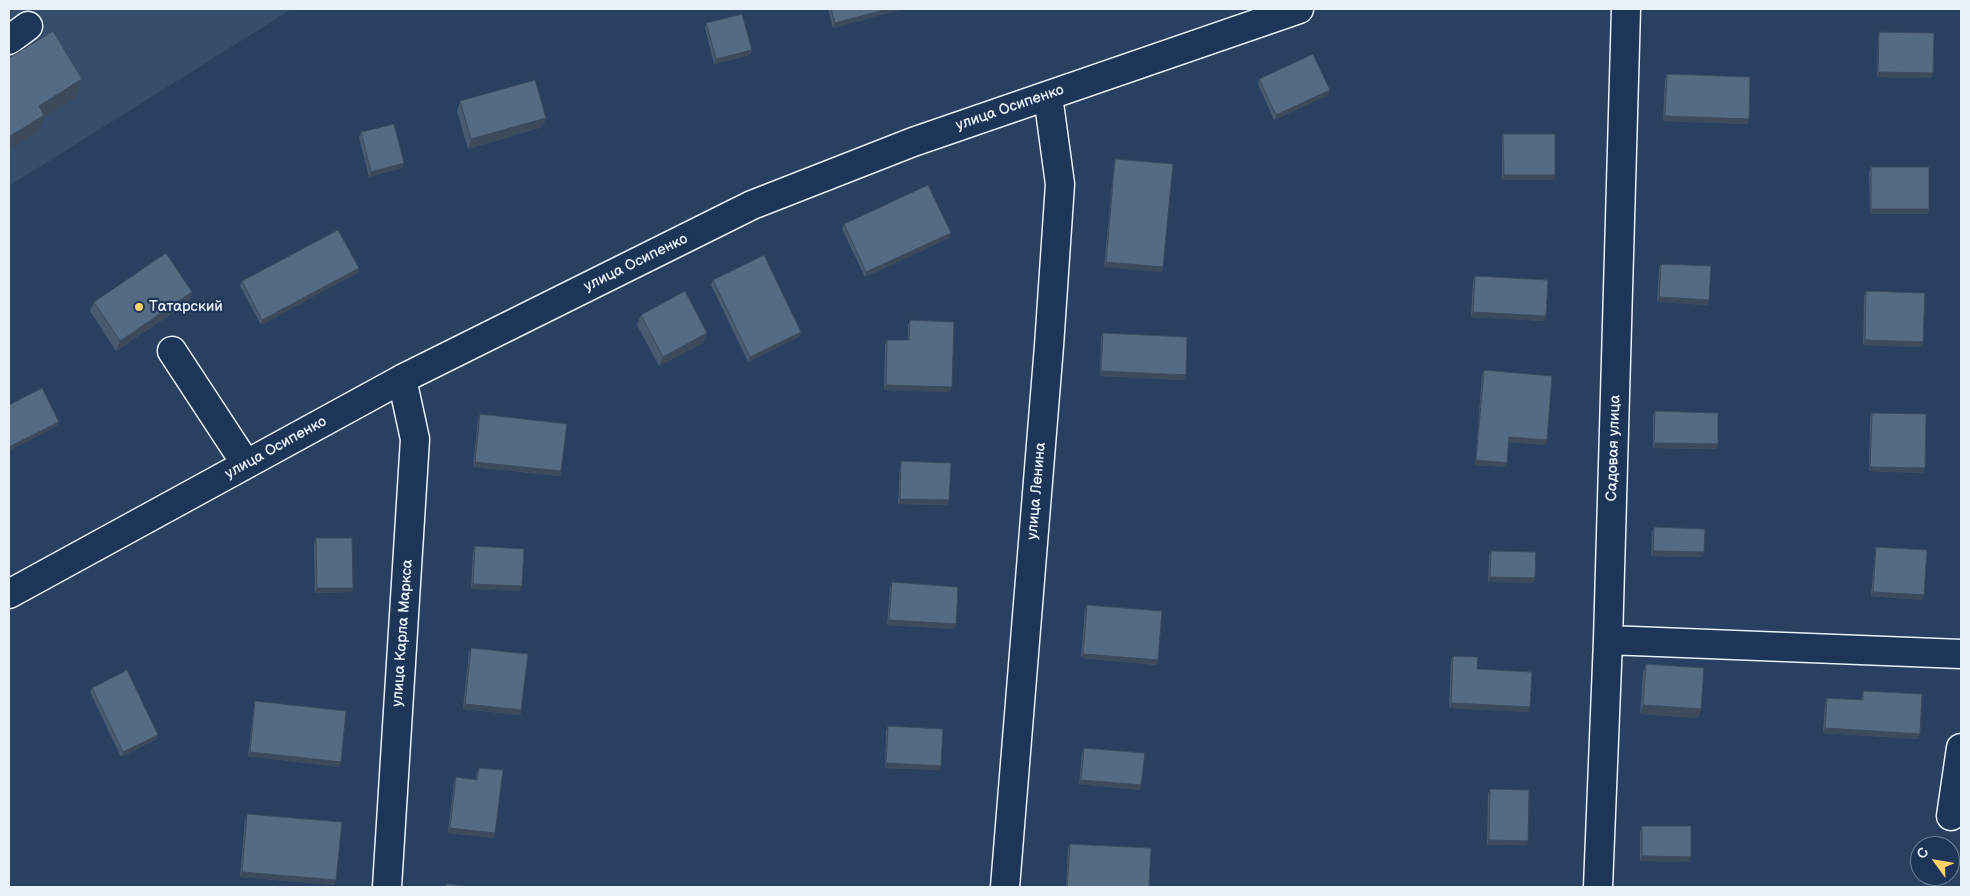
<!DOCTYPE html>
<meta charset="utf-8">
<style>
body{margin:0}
#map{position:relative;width:1970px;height:896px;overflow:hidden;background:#294061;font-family:"Balsamiq Sans",sans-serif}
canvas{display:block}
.frame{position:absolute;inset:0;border:10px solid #e8f1f8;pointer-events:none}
.north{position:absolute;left:1910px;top:836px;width:50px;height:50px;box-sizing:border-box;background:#1d3557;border:1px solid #6e8097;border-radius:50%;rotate:302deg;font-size:14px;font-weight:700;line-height:20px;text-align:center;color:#e8f1f8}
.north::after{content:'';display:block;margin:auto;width:18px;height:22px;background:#ffd166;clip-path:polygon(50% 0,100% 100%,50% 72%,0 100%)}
</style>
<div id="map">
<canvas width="1970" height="896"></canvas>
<div class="frame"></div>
<div class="north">С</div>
</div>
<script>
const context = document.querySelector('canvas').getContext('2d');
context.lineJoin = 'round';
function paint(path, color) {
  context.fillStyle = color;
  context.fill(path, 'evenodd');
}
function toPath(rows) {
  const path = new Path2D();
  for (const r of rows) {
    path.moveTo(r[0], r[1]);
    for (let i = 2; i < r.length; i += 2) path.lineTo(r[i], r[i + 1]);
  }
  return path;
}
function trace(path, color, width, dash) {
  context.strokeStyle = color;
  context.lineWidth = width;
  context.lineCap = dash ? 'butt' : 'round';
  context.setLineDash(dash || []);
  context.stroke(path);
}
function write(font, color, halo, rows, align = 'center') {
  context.font = font + ' "Balsamiq Sans",sans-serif';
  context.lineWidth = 4.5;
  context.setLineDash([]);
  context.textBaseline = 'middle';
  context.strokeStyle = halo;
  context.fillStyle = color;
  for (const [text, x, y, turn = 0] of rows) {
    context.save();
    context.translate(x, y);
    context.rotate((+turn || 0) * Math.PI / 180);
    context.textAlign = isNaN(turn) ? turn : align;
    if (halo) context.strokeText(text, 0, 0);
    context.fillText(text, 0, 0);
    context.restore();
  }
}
paint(toPath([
 [9,9,292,9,9,186]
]), '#364d6b');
const minor = toPath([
 [9,40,28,26],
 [172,351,246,464],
 [9,594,402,379,752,205,913,142,1299,9],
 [1608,640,1961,654],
 [1951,816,1961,748],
 [387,887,415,439,402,379],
 [1005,887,1049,346,1060,184,1048,96],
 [1598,887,1608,640,1626,9]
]);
trace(minor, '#e8f1f8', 31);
trace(minor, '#1d3557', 28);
paint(toPath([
 [828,9,904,9,833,28],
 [706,23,752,50,750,55,714,64,705,28],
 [1879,32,1933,73,1931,78,1877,77,1878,37],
 [1667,74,1749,119,1747,124,1663,121,1665,79],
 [1259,79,1330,90,1328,95,1274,120,1258,84],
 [460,101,546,118,542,127,468,149,457,111],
 [361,132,404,163,402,168,369,177,359,137],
 [1503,134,1555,175,1554,180,1502,180,1502,139],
 [1115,159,1162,272,1104,267,1114,164],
 [1871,167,1928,214,1870,214,1869,172],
 [844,224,949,238,865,277,842,229],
 [1661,264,1707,305,1657,302,1659,269],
 [359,268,357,273,261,325,240,286,242,281],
 [1475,276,1546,316,1545,321,1471,317,1473,281],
 [713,280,799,337,748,362,711,285],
 [1866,291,1921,347,1863,345,1864,296],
 [192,292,189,302,116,351,90,311,94,302],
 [641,315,703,343,659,366,637,325],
 [910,320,950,392,884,390,885,345,887,340,908,340,908,325],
 [1103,333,1184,380,1100,376,1101,338],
 [1484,370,1545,445,1508,442,1505,467,1475,465,1482,375],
 [1655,411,1718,444,1716,449,1653,448,1653,416],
 [1872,413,1923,473,1869,471,1870,418],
 [480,414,561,471,560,476,473,467,478,419],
 [901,461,947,505,898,504,900,466],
 [1654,527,1704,552,1702,557,1651,556,1652,532],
 [316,538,353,588,351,592,315,593,314,543],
 [475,546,520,591,471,589,473,551],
 [1876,547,1924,595,1922,600,1871,596,1875,552],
 [1491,551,1534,583,1488,582,1489,556],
 [892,582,956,624,954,629,887,625,890,587],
 [1087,605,1158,660,1156,665,1081,658,1085,610],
 [471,648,521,710,520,715,463,709,469,652],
 [1453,656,1477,669,1530,707,1528,712,1449,708,1451,661],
 [1646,664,1701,709,1698,718,1640,714,1643,673],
 [92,688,158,735,156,739,121,757,90,692],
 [1863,691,1920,734,1918,739,1823,733,1825,703,1827,698,1861,700,1862,696],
 [255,701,339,767,248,756,254,706],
 [888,726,939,770,885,768,886,731],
 [1084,748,1141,785,1140,790,1079,784,1082,753],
 [479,768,495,833,494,838,448,833,454,782,456,777,476,780,477,772],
 [1490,789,1528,841,1526,845,1487,845,1488,794],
 [247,814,334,885,240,877,245,819],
 [1642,826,1689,862,1640,861,1640,831],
 [1070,844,1149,887,1066,887,1068,848]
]), '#495b71');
paint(toPath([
 [888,9,904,9,833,28,835,23],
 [752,50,750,55,714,64,716,59],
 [1878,72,1933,73,1931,78,1877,77],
 [82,79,76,97,44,117,38,132,9,150,9,137,39,106],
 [1330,90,1328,95,1274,120,1276,115],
 [1665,116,1749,119,1747,124,1663,121],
 [546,118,542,127,468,149,471,139],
 [404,163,402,168,369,177,371,172],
 [1504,175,1555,175,1554,180,1502,180],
 [1871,209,1929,209,1928,214,1870,214],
 [951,233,949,238,865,277,866,272],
 [1106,262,1163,267,1162,272,1104,267],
 [359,268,357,273,261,325,262,320],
 [192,292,189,302,116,351,120,341],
 [1659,297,1709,300,1707,305,1657,302],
 [1473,312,1546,316,1545,321,1471,317],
 [801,332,799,337,748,362,750,357],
 [707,333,703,343,659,366,663,357],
 [1865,340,1923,342,1921,347,1863,345],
 [1101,371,1186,375,1184,380,1100,376],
 [886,385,952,387,950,392,884,390],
 [59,422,57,426,9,451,9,447],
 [1509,437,1547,440,1545,445,1507,442],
 [1654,443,1718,444,1716,449,1653,448],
 [1476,460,1507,463,1505,467,1475,465],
 [475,462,561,471,560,476,473,467],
 [1870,467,1925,468,1923,473,1869,471],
 [900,499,949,500,947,505,898,504],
 [1653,551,1704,552,1702,557,1651,556],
 [1490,577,1535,578,1534,583,1488,582],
 [473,584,522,586,520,591,471,589],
 [317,588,353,588,351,592,315,593],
 [1873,592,1924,595,1922,600,1871,596],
 [889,620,956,624,954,629,887,625],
 [1083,654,1158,660,1156,665,1081,658],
 [1451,703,1530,707,1528,712,1449,708],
 [465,704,521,710,520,715,463,709],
 [1643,705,1701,709,1698,718,1640,714],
 [1825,728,1920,734,1918,739,1823,733],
 [158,735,156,739,121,757,123,752],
 [250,752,341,762,339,767,248,756],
 [886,763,941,766,939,770,885,768],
 [1081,780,1141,785,1140,790,1079,784],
 [450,828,495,833,494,838,448,833],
 [1489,840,1528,841,1526,845,1487,845],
 [1642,856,1691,857,1689,862,1640,861],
 [242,872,336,880,334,885,240,877]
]), '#3c4a5c');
const building = toPath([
 [831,9,888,9,835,23,831,9],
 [742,14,752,50,716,59,706,23,742,14],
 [53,31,82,79,39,106,44,115,9,137,9,69,10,68,9,66,9,58,53,31],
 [1879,32,1934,33,1933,73,1878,72,1879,32],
 [1313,54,1330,90,1276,115,1259,79,1313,54],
 [1667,74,1750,77,1749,119,1665,116,1667,74],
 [535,80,546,118,471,139,460,101,535,80],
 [394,124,404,163,371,172,361,132,394,124],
 [1503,134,1555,134,1555,175,1504,175,1503,134],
 [1115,159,1173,164,1163,267,1106,262,1115,159],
 [1871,167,1929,167,1929,209,1871,209,1871,167],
 [928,185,951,233,866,272,844,224,928,185],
 [338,230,359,268,262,320,242,281,338,230],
 [166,253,192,292,120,341,94,302,166,253],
 [764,255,801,332,750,357,713,280,764,255],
 [1661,264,1711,266,1709,300,1659,297,1661,264],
 [1475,276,1548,280,1546,316,1473,312,1475,276],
 [685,291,707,333,663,357,641,315,685,291],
 [1866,291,1925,293,1923,342,1865,340,1866,291],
 [910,320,954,322,952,387,886,385,887,340,909,340,910,320],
 [1103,333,1187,337,1186,375,1101,371,1103,333],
 [1484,370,1552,376,1547,440,1509,437,1507,463,1476,460,1484,370],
 [42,388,59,422,9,447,9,405,42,388],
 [1655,411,1718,413,1718,444,1654,443,1655,411],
 [1872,413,1926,414,1925,468,1870,467,1872,413],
 [480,414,567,424,561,471,475,462,480,414],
 [901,461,951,463,949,500,900,499,901,461],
 [1654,527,1705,529,1704,552,1653,551,1654,527],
 [316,538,352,538,353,588,317,588,316,538],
 [475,546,524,549,522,586,473,584,475,546],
 [1876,547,1927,550,1924,595,1873,592,1876,547],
 [1491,551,1536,552,1535,578,1490,577,1491,551],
 [892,582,958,587,956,624,889,620,892,582],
 [1087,605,1162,611,1158,660,1083,654,1087,605],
 [471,648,528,654,521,710,465,704,471,648],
 [1453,656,1478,657,1477,669,1532,672,1530,707,1451,703,1453,656],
 [1646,664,1704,668,1701,709,1643,705,1646,664],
 [127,670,158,735,123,752,92,688,127,670],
 [1863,691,1922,694,1920,734,1825,728,1827,698,1863,700,1863,691],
 [255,701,346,711,341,762,250,752,255,701],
 [888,726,943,729,941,766,886,763,888,726],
 [1084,748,1145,753,1141,785,1081,780,1084,748],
 [479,768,503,770,495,833,450,828,456,777,477,780,479,768],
 [1490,789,1529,790,1528,841,1489,840,1490,789],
 [247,814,342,822,336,880,242,872,247,814],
 [1642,826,1691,826,1691,857,1642,856,1642,826],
 [1070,844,1151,848,1149,887,1067,887,1070,844],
 [446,884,472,887,446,887,446,884]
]);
paint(building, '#556a83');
trace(building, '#3c4a5c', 1);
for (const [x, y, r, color] of [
 [139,307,5,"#ffd166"]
]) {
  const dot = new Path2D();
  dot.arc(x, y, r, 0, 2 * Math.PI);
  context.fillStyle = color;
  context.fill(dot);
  trace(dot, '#1d3557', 2);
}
write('15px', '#e8f1f8', '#1d3557', [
 ["улица Осипенко",1010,108,-19],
 ["улица Осипенко",636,263,-26],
 ["улица Осипенко",276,448,-29],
 ["Садовая улица",1614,448,-88],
 ["улица Ленина",1037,491,-85],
 ["улица Карла Маркса",403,633,-86]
]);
write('15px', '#e8f1f8', '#1d3557', [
 ["Татарский",149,307]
], 'left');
</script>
